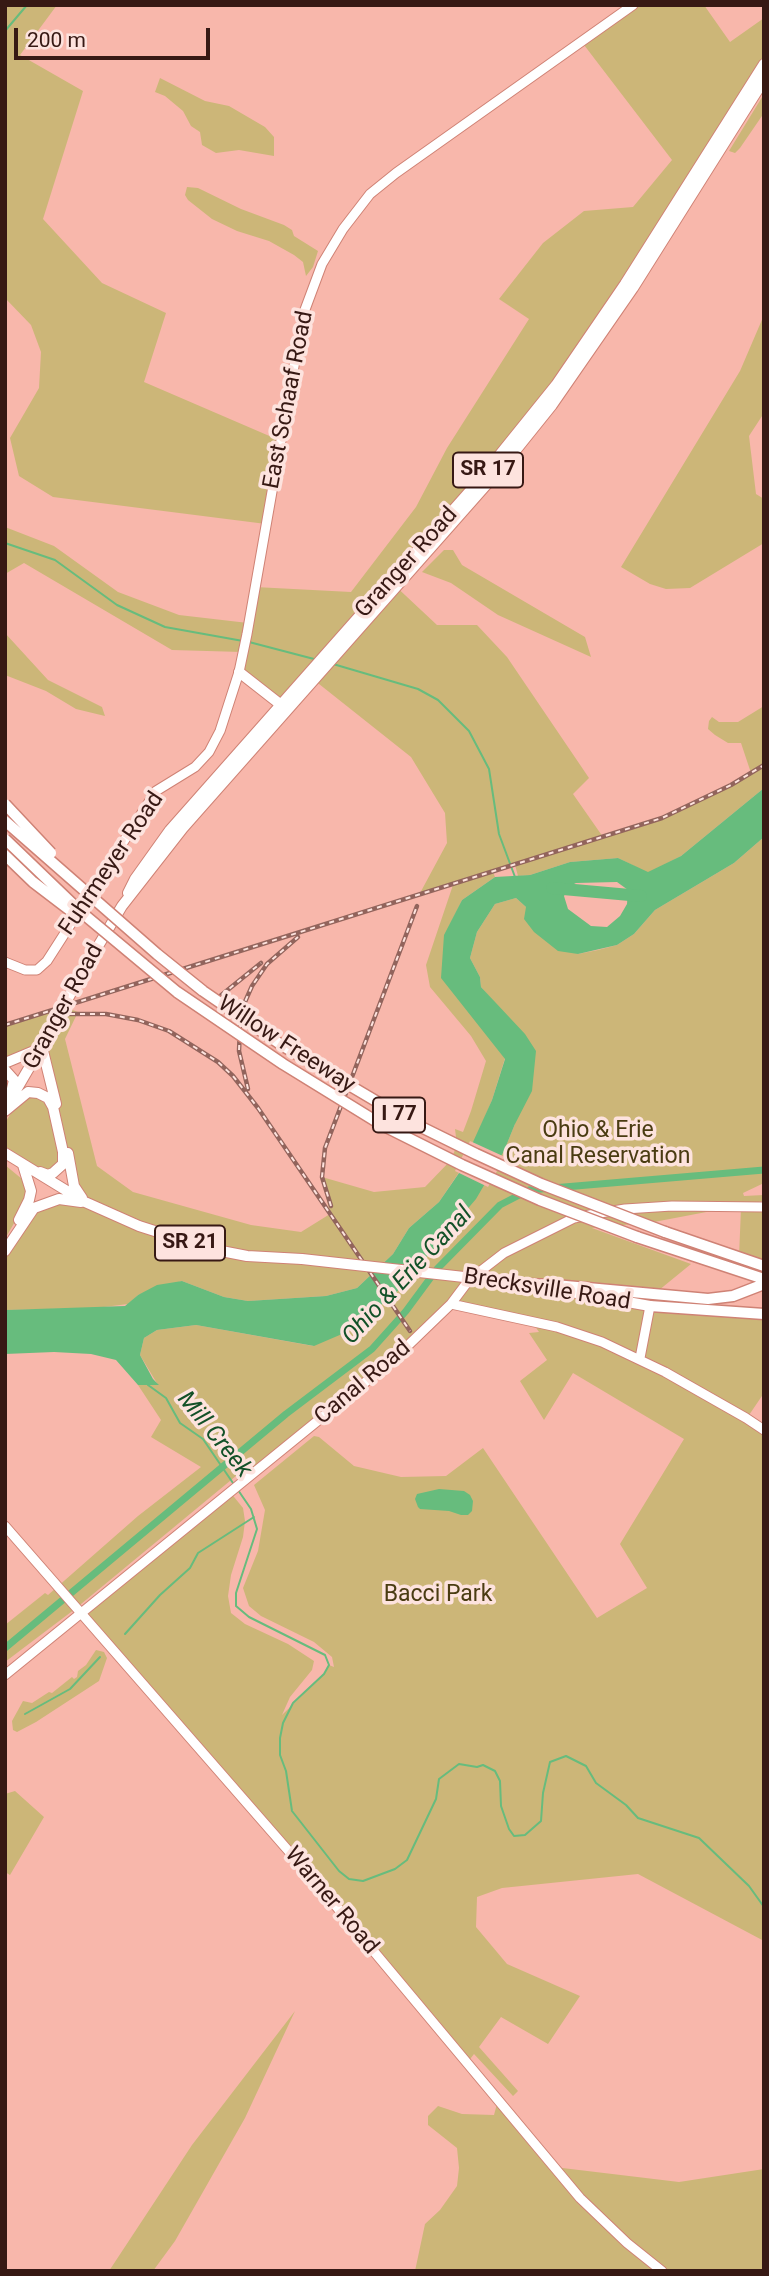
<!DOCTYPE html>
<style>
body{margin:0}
#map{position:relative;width:769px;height:2276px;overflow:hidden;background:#f8b7ab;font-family:Roboto,sans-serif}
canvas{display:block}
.frame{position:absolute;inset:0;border:7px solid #371914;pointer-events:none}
.scale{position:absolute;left:14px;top:28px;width:196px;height:32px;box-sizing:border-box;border:4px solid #371914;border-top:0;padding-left:9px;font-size:21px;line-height:24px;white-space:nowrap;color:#371914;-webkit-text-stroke:5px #fde3de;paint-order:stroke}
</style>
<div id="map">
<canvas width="769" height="2276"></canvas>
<div class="frame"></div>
<div class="scale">200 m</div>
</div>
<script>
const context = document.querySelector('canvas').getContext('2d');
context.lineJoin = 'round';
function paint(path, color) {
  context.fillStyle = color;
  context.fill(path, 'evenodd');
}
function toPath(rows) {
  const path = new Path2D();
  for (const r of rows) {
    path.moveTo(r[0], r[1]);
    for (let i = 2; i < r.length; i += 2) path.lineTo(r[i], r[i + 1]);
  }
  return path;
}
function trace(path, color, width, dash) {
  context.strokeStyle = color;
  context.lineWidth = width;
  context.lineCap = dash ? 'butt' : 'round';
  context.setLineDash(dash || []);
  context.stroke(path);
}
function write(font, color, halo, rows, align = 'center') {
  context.font = font + ' Roboto,sans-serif';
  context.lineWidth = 7;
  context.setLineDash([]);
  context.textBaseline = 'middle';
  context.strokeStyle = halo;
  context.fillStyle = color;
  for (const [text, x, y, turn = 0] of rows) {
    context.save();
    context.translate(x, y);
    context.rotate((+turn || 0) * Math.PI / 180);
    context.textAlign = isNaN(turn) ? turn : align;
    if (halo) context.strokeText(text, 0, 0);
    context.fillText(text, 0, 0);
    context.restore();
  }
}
paint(toPath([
 [5,5,57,5,20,55,83,91,43,219,102,283,166,313,144,382,281,441,266,524,53,497,19,476,10,438,39,388,41,352,31,325,5,298],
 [633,5,704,5,730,42,764,18,764,63,590,338,390,581,437,625,477,625,507,657,589,778,573,794,603,837,669,814,731,785,751,773,741,743,728,743,715,735,708,729,709,721,712,717,719,722,738,722,764,706,764,788,681,856,648,873,618,858,570,862,530,875,518,876,515,865,493,872,495,877,462,900,445,935,481,1026,505,1058,492,1100,476,1138,504,1151,515,1124,508,1018,481,987,480,977,470,958,477,932,495,904,516,898,578,954,598,950,617,945,634,934,655,910,734,863,764,837,764,1183,743,1193,744,1196,764,1195,764,1201,654,1222,592,1228,691,1264,653,1295,555,1285,650,1306,764,1314,764,1393,747,1418,764,1431,764,1941,638,1874,502,1888,477,1897,476,1927,507,1964,580,1996,548,2044,501,2017,479,2047,518,2091,513,2096,474,2054,467,2063,81,1611,230,1492,243,1508,245,1521,243,1537,231,1575,228,1596,231,1613,245,1624,288,1644,314,1661,312,1670,290,1697,282,1715,324,1674,329,1665,334,1667,332,1657,314,1642,261,1616,249,1606,243,1588,258,1551,265,1510,254,1485,314,1436,319,1437,354,1466,401,1477,446,1476,483,1448,597,1618,647,1588,620,1544,684,1439,573,1373,544,1420,520,1381,547,1360,529,1333,539,1332,532,1322,451,1304,406,1348,248,1478,242,1471,75,1609,5,1662,5,1625,45,1593,48,1595,138,1516,201,1467,151,1437,161,1420,138,1385,158,1385,140,1355,144,1338,157,1330,196,1325,313,1346,452,1225,460,1171,439,1202,409,1228,393,1254,357,1288,326,1296,248,1301,224,1297,182,1281,138,1295,128,1304,96,1308,5,1310,5,1251,28,1216,59,1199,74,1186,42,1048,5,1063,5,1025,64,1007,78,1012,65,1039,97,1166,133,1192,251,1225,301,1232,330,1214,322,1177,374,1192,425,1187,451,1160,457,1145,455,1129,463,1132,471,1111,486,1061,471,1036,430,987,426,965,453,885,419,895,447,843,445,813,411,757,314,680,280,704,239,672,242,652,172,650,24,563,5,574,5,527,54,546,118,592,179,615,248,623,255,587,351,592,416,507,447,448,529,319,499,299,543,243,584,211,633,207,672,160,581,41],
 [160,78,205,101,229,106,265,127,274,137,274,156,239,150,216,153,202,145,200,132,191,126,183,111,165,96,155,92],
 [764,94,764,113,740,148,735,153,729,151],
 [187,187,198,188,241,209,284,225,292,230,294,236,318,251,313,267,306,276,303,262,294,255,269,241,237,231,212,219,188,200,185,195],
 [764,315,764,413,749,436,756,494,764,499,764,543,690,588,666,589,650,584,621,567,740,371],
 [444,550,453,550,462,565,585,637,591,657,498,615,451,583,422,572],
 [5,633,48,680,102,707,105,716,76,709,46,691,5,675],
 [27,1098,38,1098,50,1107,60,1160,50,1170,39,1169,5,1146,5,1123,14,1108],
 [5,1165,22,1179,26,1192,25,1204,5,1239],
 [764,1207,764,1266,739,1257,741,1208],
 [96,1650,104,1652,107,1658,99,1681,36,1722,17,1732,13,1730,12,1721,23,1701,32,1703,49,1692,52,1693,72,1677,74,1679,77,1677,78,1671,86,1665],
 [15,1791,44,1817,10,1875,5,1872,5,1794],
 [295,2011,245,2118,175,2241,153,2271,109,2271,192,2145],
 [498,2100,554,2167,679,2182,764,2169,764,2271,415,2271,425,2224,440,2210,457,2186,459,2168,457,2148,428,2125,428,2116,438,2106,462,2114,494,2115]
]), '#ccb678');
paint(toPath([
 [764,788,764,837,734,863,655,910,634,934,617,945,578,954,558,951,534,932,524,919,526,907,516,898,495,904,477,932,470,958,480,977,481,987,525,1034,536,1051,532,1091,515,1124,504,1151,476,1199,395,1294,349,1331,314,1346,196,1325,157,1330,144,1338,140,1355,153,1379,159,1385,138,1385,116,1360,91,1354,54,1352,5,1354,5,1310,125,1306,138,1295,157,1285,182,1281,224,1297,248,1301,326,1296,357,1288,393,1254,409,1228,439,1202,459,1173,492,1100,505,1059,441,978,444,935,462,900,495,877,530,875,570,862,618,858,648,872,681,856],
 [617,882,628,890,627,904,620,916,607,927,591,926,568,909,564,896,568,887,576,883],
 [439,1489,464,1491,470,1495,473,1501,472,1511,468,1515,461,1515,449,1511,420,1509,418,1507,415,1499,417,1494]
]), '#67bc7d');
paint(toPath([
 [470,1141,505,1157,488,1187,455,1171]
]), '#f8b7ab');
trace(toPath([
 [5,31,27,5],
 [5,543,55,560,117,605,165,627,243,641],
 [249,642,314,659],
 [333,664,418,689,438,700,469,731,489,769,499,834,515,877],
 [148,1385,166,1398,180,1423,203,1439,235,1486],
 [238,1490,251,1509,257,1529,236,1593,236,1606,249,1617,325,1655,329,1665,324,1674,293,1703,283,1723,280,1738,280,1755,286,1771,292,1811,339,1871,349,1879,363,1881,395,1869,407,1860,436,1799,439,1779,459,1764,477,1767,483,1765,495,1771,500,1781,501,1806,509,1829,514,1836,525,1835,541,1821,543,1793,550,1762,566,1756,586,1766,596,1783,626,1805,638,1818,699,1838,749,1886,764,1907],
 [125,1634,160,1595,190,1568,198,1553,254,1517],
 [25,1714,70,1689,100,1657]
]), '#67bc7d', 2);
trace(toPath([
 [5,1648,286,1414,372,1349,406,1311,437,1269,500,1205,529,1190,764,1170]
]), '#67bc7d', 7);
trace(toPath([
 [552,888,641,896]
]), '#67bc7d', 12);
const secondary = toPath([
 [5,962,25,970,37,970,47,961,156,791,195,767,209,752,220,731,239,672,247,634,303,315,322,264,343,229,370,194,396,173,633,5],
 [451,1304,557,1327,602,1342,665,1372,746,1418,764,1430],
 [640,1358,650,1306],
 [5,1526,320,1887,580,2198,627,2243,662,2271],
 [5,1675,395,1358,451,1304,469,1280,504,1253,574,1218,600,1213,625,1209,672,1206,764,1207]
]);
const primary = toPath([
 [239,672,285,708],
 [128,893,135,879,170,830,477,483,556,385,625,284,764,64],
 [79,978,122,906,183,828,503,466,552,405,633,288,764,80],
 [42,1047,56,1104],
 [5,1063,41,1048],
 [5,1070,14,1080,11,1093],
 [8,1104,43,1044],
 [5,1111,28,1092,38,1093,48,1098,53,1107,63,1152,63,1164,53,1173,48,1175,40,1172],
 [5,1153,85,1202,139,1226,211,1249,247,1256,302,1259],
 [68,1153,74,1186,82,1198],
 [19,1220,29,1200,31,1191,23,1165],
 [5,1251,34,1208,59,1199,81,1202],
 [500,1281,533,1285],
 [554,1289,650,1306]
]);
const highway = toPath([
 [665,1232,764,1266],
 [637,1237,764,1279],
 [526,1284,555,1285,708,1299,733,1296,764,1284],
 [650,1306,764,1314]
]);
trace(secondary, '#cf8275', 11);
trace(primary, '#cf8275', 12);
trace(highway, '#cf8275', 13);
trace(secondary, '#fff', 9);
trace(primary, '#fff', 10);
trace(highway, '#fff', 10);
const rail = toPath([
 [214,1001,261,963],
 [60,1014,106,1014,138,1020,169,1031,218,1062,233,1076,258,1108,410,1331],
 [5,1025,662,818,731,785,764,765],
 [248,1089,239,1051,240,1027,244,1004,252,986,267,964,298,937],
 [331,1206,322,1177,325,1148,417,906]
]);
trace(rail, '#92645c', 4.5);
trace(rail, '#fde3de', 2, [5]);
const primaryBridge = toPath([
 [47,1038,79,978],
 [302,1259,500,1281]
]);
const highwayBridge = toPath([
 [5,804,51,853],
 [5,821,157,954,203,991,283,1046,413,1123,476,1154,541,1184,665,1232],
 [5,839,81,912,177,992,283,1064,382,1125,462,1165,540,1200,637,1237],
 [5,855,33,882,71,911]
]);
trace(primaryBridge, '#cf8275', 12, []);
trace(highwayBridge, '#cf8275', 13, []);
trace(primaryBridge, '#fff', 10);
trace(highwayBridge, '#fff', 10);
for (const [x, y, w] of [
 [488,470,70],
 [399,1115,52],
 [190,1243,70]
]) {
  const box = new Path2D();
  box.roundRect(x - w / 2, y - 17.5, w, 35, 5);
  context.fillStyle = '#fde3de';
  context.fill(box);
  trace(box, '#371914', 2);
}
write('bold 21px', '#371914', null, [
 ["SR 17",488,470],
 ["I 77",399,1115],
 ["SR 21",190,1243]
]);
write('23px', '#371914', '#fde3de', [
 ["East Schaaf Road",289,400,-79],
 ["Granger Road",407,563,-48],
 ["Fuhrmeyer Road",112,864,-56],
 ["Granger Road",64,1007,-61],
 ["Willow Freeway",286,1045,33],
 ["Brecksville Road",547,1290,9],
 ["Canal Road",363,1383,-40],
 ["Warner Road",331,1901,50]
]);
write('23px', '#4a3c12', '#fde3de', [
 ["Ohio & Erie",598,1131],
 ["Canal Reservation",598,1157],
 ["Bacci Park",438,1595]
]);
write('italic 24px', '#135128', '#fde3de', [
 ["Ohio & Erie Canal",408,1276,-47],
 ["Mill Creek",214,1435,51]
]);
</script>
